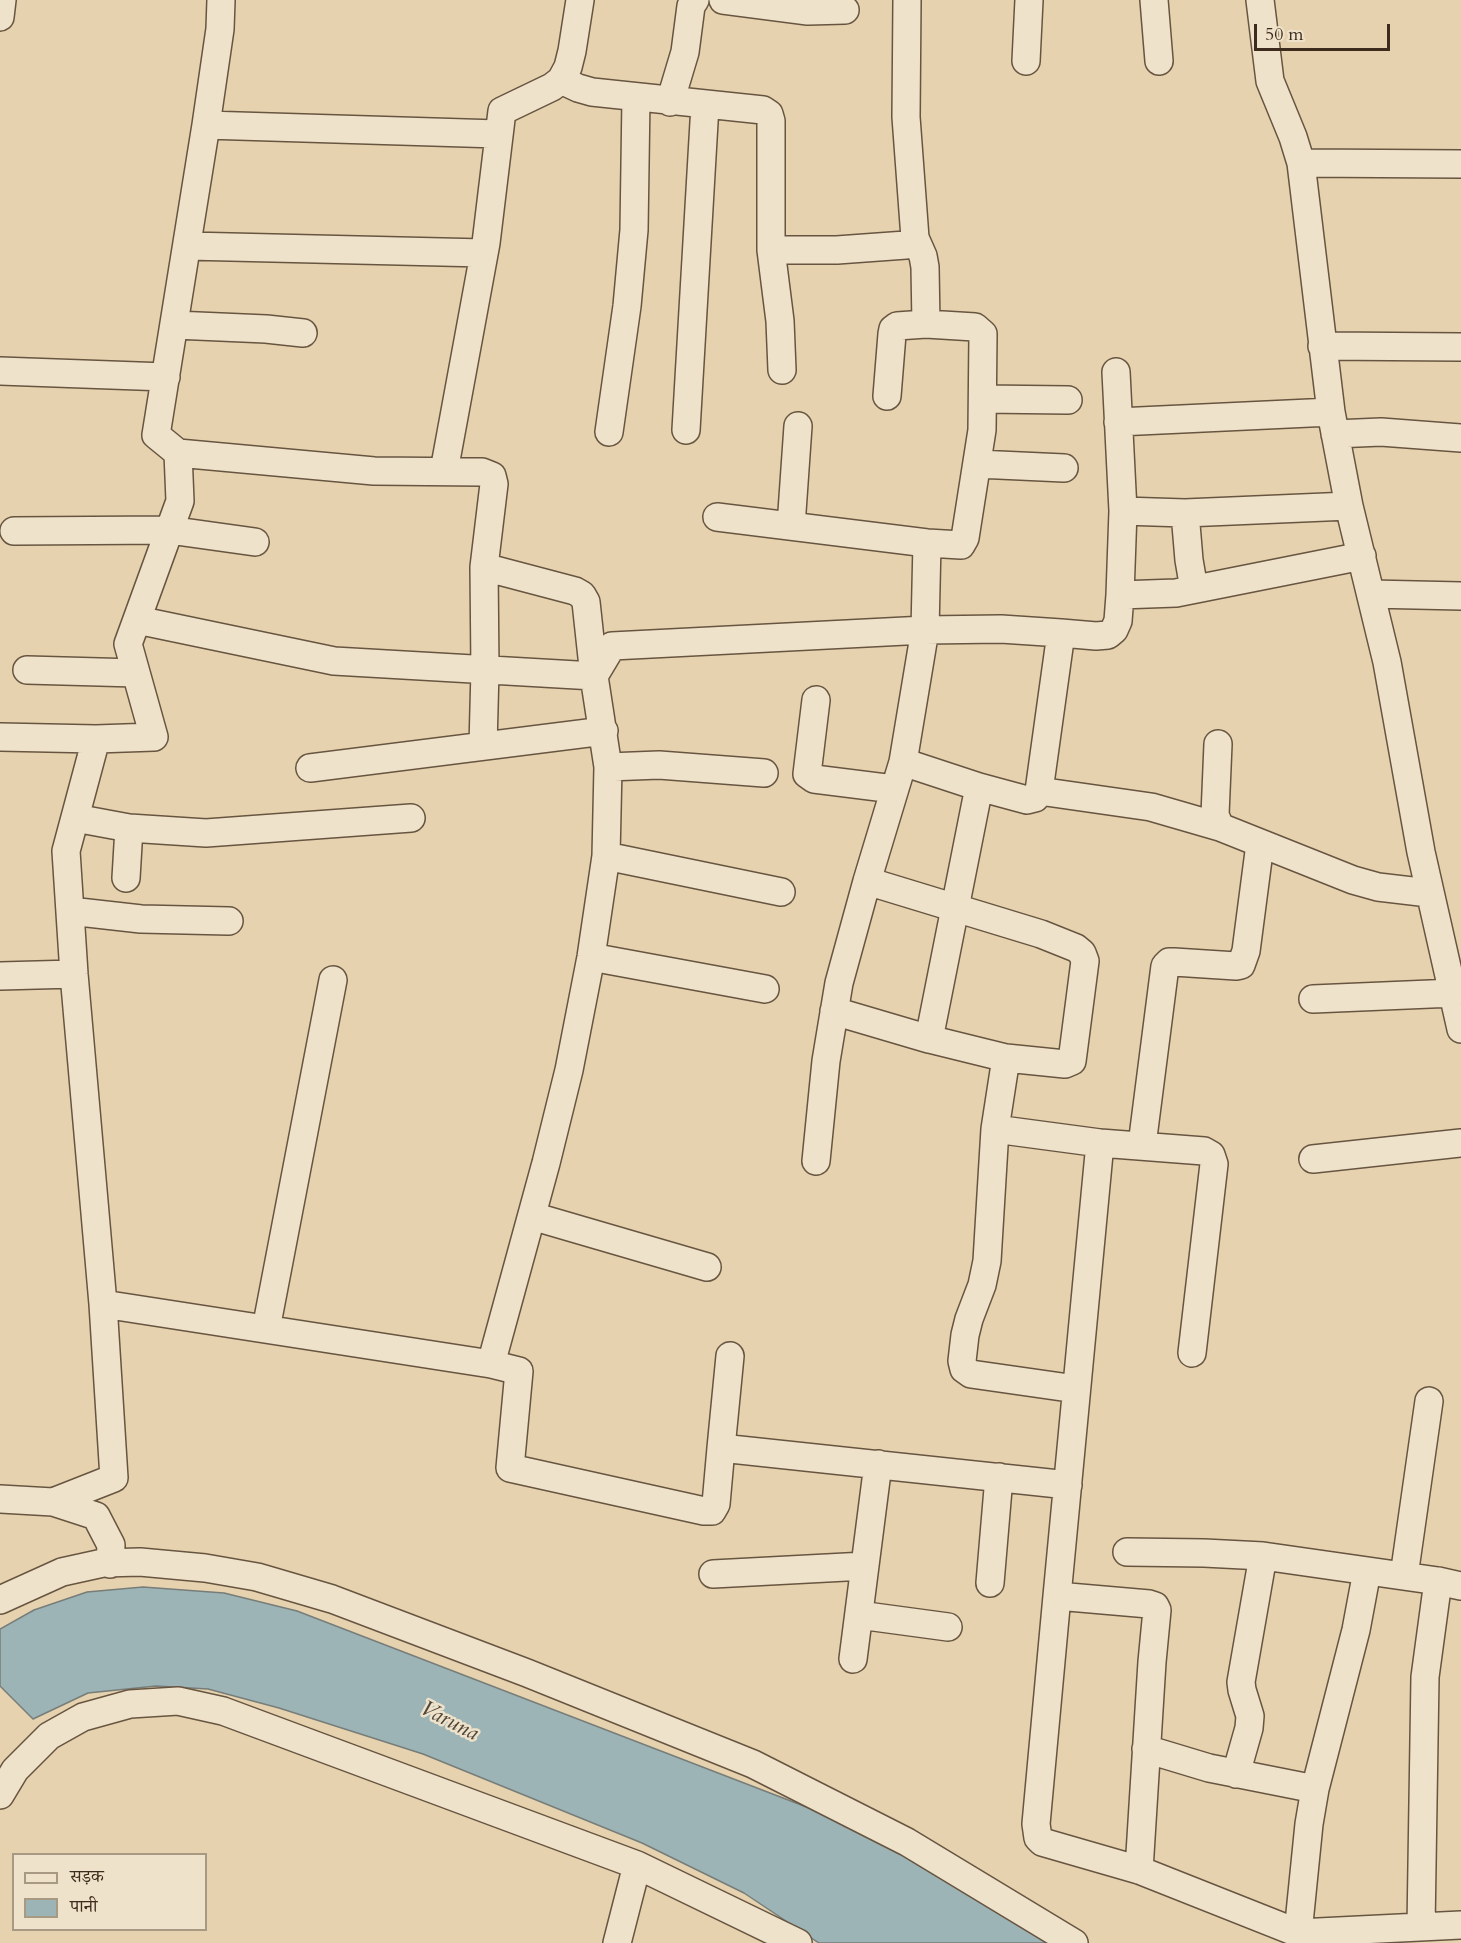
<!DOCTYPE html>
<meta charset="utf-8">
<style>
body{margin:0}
#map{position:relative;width:1461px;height:1943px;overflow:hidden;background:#e6d2ae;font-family:Cardo,"Noto Serif Devanagari",serif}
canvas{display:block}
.legend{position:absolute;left:12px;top:1853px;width:195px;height:78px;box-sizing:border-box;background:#efe2ca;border:2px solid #a89985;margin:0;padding:8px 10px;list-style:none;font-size:18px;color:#3d2b1d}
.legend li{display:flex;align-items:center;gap:12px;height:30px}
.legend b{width:30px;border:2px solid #a89985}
.scale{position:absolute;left:1254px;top:24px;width:136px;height:27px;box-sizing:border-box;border:3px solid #3d2b1d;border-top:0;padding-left:8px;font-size:18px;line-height:21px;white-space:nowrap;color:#3d2b1d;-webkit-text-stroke:4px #efe2ca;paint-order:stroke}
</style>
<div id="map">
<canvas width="1461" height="1943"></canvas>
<ul class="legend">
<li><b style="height:8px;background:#efe2ca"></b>सड़क</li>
<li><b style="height:16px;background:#9db4b7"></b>पानी</li>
</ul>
<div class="scale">50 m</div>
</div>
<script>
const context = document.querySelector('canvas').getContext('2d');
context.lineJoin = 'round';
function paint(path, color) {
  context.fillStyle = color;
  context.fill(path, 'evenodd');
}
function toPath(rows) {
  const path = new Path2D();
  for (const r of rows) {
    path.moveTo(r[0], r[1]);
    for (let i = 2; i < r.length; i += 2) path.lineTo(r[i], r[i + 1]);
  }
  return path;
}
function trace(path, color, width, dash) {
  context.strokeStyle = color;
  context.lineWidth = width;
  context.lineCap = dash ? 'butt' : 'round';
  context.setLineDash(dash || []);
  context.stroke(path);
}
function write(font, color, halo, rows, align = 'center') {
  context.font = font + ' Cardo,serif';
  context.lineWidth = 5;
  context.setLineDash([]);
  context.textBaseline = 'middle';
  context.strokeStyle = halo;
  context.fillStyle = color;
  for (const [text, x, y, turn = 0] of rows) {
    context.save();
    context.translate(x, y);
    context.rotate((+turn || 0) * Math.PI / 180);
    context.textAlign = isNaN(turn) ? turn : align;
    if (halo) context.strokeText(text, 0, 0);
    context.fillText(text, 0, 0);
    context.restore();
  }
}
const water = toPath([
 [143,1587,224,1593,297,1611,861,1828,1054,1943,819,1943,744,1893,642,1843,423,1754,279,1708,208,1689,156,1686,88,1693,33,1719,0,1686,0,1629,34,1610,87,1592,143,1587]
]);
paint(water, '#9db4b7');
trace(water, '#777d79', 1.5);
const minor = toPath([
 [723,0,808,11,845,10],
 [1154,0,1159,61],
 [1260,0,1270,81,1293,137,1301,163,1331,412,1349,506,1387,662,1421,852,1461,1029],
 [0,17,2,0],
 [1026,61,1029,0],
 [561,80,578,88,592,92,763,110,769,114,771,121,771,250,780,321,782,370],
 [670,102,685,52,691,6,695,0],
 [206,125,498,134],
 [1301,163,1461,164],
 [915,238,923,256,925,267,926,324],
 [188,246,484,253],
 [771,250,837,250,906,245,912,242,915,238,906,117,907,0],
 [175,325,266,329,303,333],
 [1322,346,1461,347],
 [0,371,166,377],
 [1116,372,1123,511,1120,595,1118,621,1114,630,1108,635,1096,636,1061,633,1039,791,1035,798,1027,800,979,787,929,1039,1006,1058,995,1129,1100,1143,1204,1151,1211,1155,1214,1164,1192,1353],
 [983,399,1068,400],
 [1118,422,1331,412],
 [686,430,705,105],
 [609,432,627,306,634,230,636,98],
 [1335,434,1381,432,1461,438],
 [178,453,374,471,482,472,492,476,494,484,484,567,485,670,483,746],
 [977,464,1064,468],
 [444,471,486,243,502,111,552,87,561,80,568,67,572,51,580,0],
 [1123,511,1185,513,1349,506],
 [1185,513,1189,560,1194,589],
 [717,517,927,543,961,545,965,538,982,430,983,334,975,327,926,324,897,326,893,329,892,334,887,396],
 [791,526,798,426],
 [14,531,169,530,255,542],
 [927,543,925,630,1001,629,1061,633],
 [484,567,575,591,582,595,586,602,594,676,608,767,606,856,591,957,569,1070,546,1163,491,1364],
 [1371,594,1461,596],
 [1120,595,1176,593,1362,556],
 [137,620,334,661,594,676,612,646,925,630,903,762,867,881,1041,934,1076,948,1082,953,1085,961,1072,1061,1065,1064,1006,1058],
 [27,670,136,673],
 [816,700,807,774,814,779,894,789],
 [0,737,96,739],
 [1218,744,1215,815,1220,827,1353,880,1378,887,1429,893],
 [903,762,979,787],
 [608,767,659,765,764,773],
 [310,768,604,731],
 [1039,791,1151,807,1220,827],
 [75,818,129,828,206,833,411,818],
 [606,856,781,892],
 [126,878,129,828],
 [70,911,141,919,229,921],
 [591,957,765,989],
 [0,976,74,974],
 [1313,999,1454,993],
 [834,1011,929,1039],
 [995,1129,987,1261,982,1285,969,1319,965,1335,962,1361,964,1369,971,1374,1076,1389],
 [1100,1143,1057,1596,1036,1824,1038,1838,1042,1842,1139,1870,1298,1933,1461,1925],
 [1142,1145,1165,966,1169,962,1174,962,1236,966,1241,965,1246,951,1260,844],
 [1313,1159,1461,1143],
 [816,1161,826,1061,839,983,867,881],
 [532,1216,707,1267],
 [103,1304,491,1364,519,1371,510,1468,704,1511,712,1511,716,1504,721,1448,1068,1485],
 [266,1329,333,980],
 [721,1448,730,1356],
 [0,1499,53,1502,114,1478,103,1304,74,974,66,851,96,739,154,737,128,644,180,501,178,453,156,435,206,125,220,29,221,0],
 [53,1502,96,1516,111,1545,110,1564],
 [1127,1552,1204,1553,1263,1556,1438,1581,1461,1586],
 [713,1574,865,1566],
 [1404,1576,1429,1401],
 [990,1583,999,1477],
 [1057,1596,1149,1604,1155,1606,1157,1610,1152,1662,1139,1870],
 [0,1600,62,1572,103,1563,140,1562,205,1568,257,1577,332,1599,527,1673,753,1764,907,1842,1074,1943],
 [859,1615,948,1627],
 [853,1659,878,1464],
 [1146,1749,1209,1768,1315,1789],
 [1236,1774,1249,1728,1250,1716,1242,1690,1241,1682,1263,1556],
 [0,1795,15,1770,49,1736,83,1717,130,1704,178,1701,223,1711,637,1865,798,1943],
 [1421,1927,1425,1677,1438,1581],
 [1298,1933,1309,1824,1315,1789,1356,1630,1367,1571],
 [617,1943,637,1865]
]);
trace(minor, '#675541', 30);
trace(minor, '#efe2ca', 27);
write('italic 22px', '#50463c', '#efe2ca', [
 ["Varuna",449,1722,27]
]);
</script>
